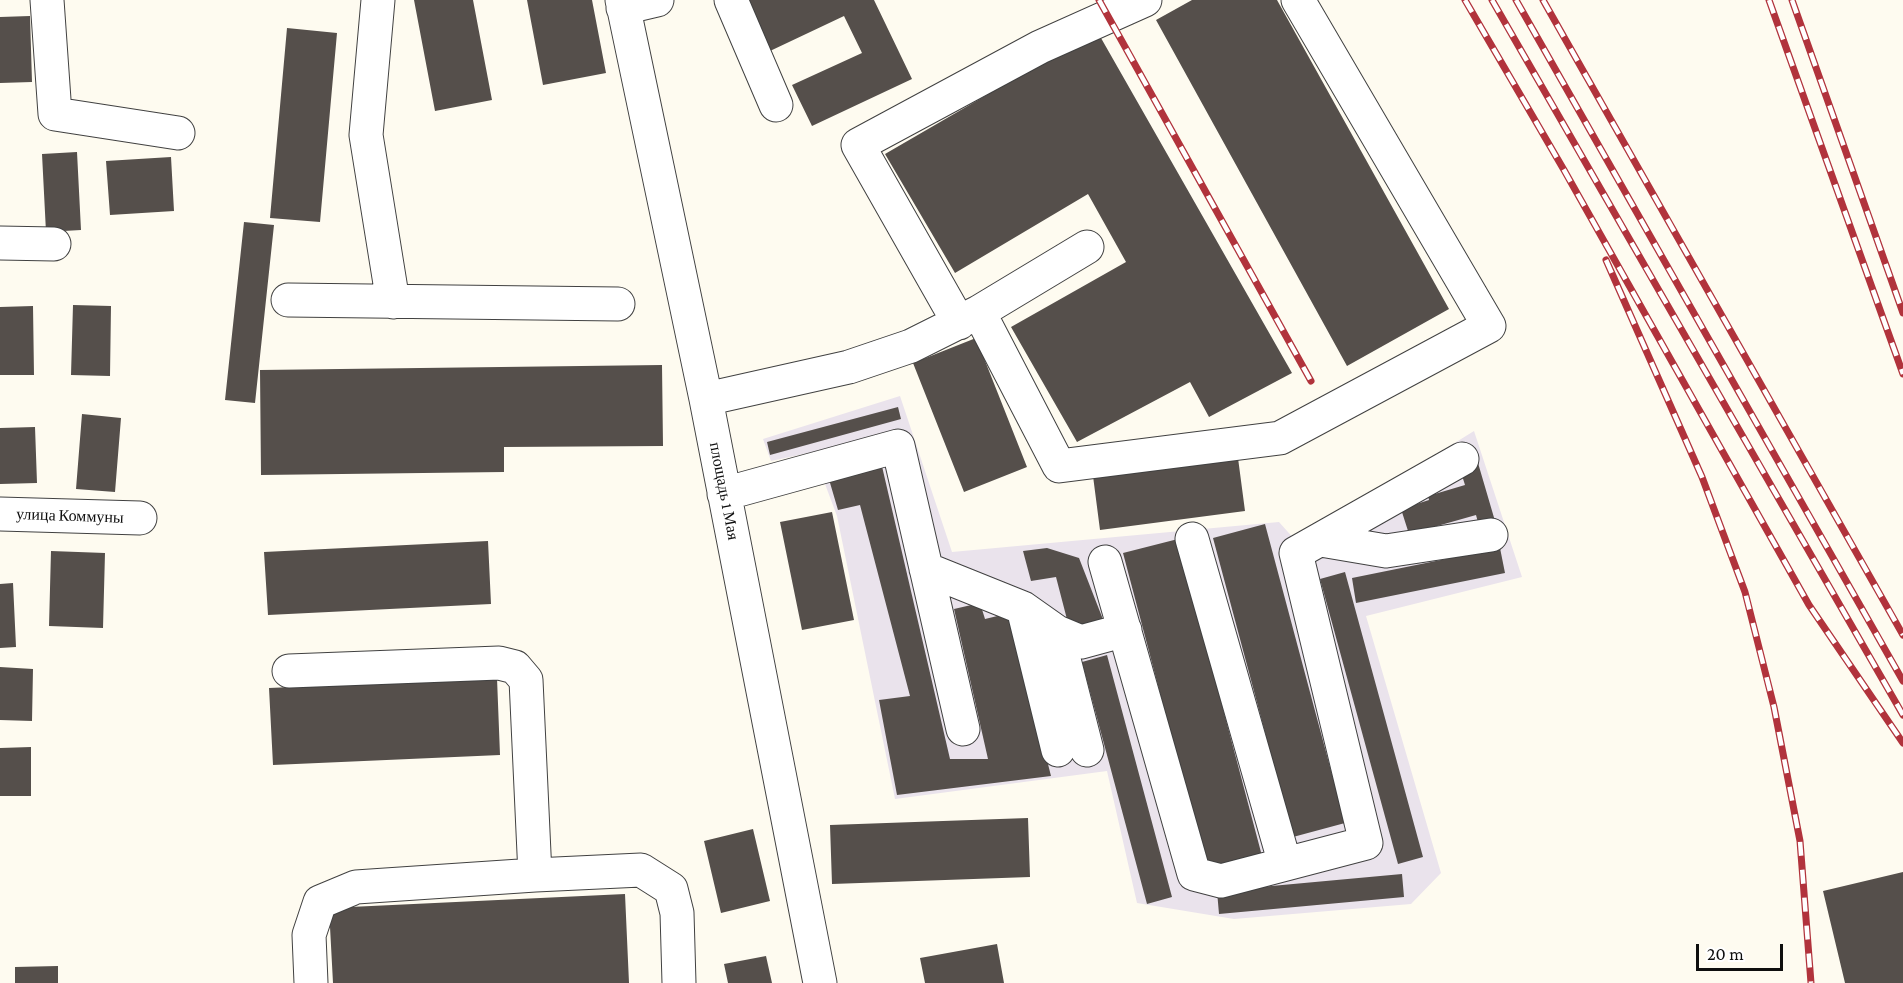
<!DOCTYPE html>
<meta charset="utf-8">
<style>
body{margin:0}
#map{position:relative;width:1903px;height:983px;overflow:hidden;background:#fefbf0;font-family:"Crimson Pro",serif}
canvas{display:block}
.scale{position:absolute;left:1696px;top:944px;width:87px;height:27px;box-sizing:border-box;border:3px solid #0e0e0e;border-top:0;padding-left:8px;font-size:18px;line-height:21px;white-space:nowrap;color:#0e0e0e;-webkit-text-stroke:4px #fff;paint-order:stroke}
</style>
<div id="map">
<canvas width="1903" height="983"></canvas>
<div class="scale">20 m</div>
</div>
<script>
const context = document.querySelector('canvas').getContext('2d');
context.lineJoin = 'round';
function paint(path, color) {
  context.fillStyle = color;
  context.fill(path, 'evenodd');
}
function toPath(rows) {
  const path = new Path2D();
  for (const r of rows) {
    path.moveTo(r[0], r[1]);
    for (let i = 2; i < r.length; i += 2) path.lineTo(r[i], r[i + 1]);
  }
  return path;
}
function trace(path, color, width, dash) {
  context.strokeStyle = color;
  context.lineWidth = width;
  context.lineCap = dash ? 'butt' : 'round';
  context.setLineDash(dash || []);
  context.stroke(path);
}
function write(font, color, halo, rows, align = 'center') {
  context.font = font + ' "Crimson Pro",serif';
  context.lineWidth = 6;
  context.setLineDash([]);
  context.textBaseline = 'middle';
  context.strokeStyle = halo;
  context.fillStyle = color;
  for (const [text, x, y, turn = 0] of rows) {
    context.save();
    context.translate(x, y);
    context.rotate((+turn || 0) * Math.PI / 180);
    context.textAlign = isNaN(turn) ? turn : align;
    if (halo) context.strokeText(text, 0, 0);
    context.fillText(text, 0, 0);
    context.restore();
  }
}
paint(toPath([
 [900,396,952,552,1279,522,1296,541,1474,431,1522,577,1366,616,1441,873,1411,904,1234,919,1137,903,1107,771,895,799,837,516,813,452,771,461,763,439]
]), '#eae3ec');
paint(toPath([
 [414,0,473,0,492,100,435,111],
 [527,0,592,0,606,73,543,85],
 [745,0,874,0,912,79,812,126,792,85,862,53,844,16,770,51],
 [1192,0,1277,0,1449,309,1347,366,1156,20],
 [30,16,32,82,0,83,0,17],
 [287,28,337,33,320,222,270,218],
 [1097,31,1292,373,1209,417,1190,382,1077,442,1011,327,1126,262,1088,194,955,273,885,154],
 [77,152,81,230,46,232,42,154],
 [171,157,174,211,110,215,106,161],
 [244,222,274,225,255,403,225,400],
 [73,305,111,306,110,376,71,375],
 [33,306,34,375,0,375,0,307],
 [976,338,1027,467,964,492,913,363],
 [662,365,663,446,504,447,504,472,261,475,260,370],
 [898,407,901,419,770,455,767,442],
 [82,414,121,418,115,492,76,489],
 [35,427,37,483,0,484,0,428],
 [1238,458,1245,511,1100,530,1093,476],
 [881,462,950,759,988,759,954,609,980,603,985,619,1010,613,1051,776,897,795,879,700,910,696,860,505,838,510,828,476],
 [1478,463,1495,521,1479,526,1476,515,1409,534,1401,509,1429,500,1428,496,1465,485,1460,469],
 [832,512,854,620,802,630,780,522],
 [1265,524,1345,823,1293,837,1213,538],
 [1178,539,1262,856,1207,871,1123,553],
 [488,541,491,604,268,615,264,552],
 [1047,548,1079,558,1104,622,1069,627,1056,577,1031,581,1023,551],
 [1500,548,1505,573,1356,603,1352,578],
 [51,551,105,553,103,628,49,626],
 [1345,572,1423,857,1398,864,1320,579],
 [13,583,16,647,0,648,0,584],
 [1107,655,1172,897,1147,904,1082,662],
 [0,667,33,669,32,721,0,720],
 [497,678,500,755,273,765,269,688],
 [31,747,31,796,0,796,0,748],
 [1028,818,1030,877,832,884,830,825],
 [753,829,770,901,721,913,704,841],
 [1903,872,1903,983,1845,983,1823,891],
 [1402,874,1404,897,1219,914,1217,891],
 [625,894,629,983,333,983,329,908],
 [997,944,1004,983,925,983,920,958],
 [766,956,772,983,728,983,724,964],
 [58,966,58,983,15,983,15,967]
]), '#554f4b');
const minor = toPath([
 [47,0,55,114,178,133],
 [378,0,366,135,393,302],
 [622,0,706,399,820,983],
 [731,0,776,105],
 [623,8,657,0],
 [0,243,54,244],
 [288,300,618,304],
 [979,312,1087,247],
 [959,323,858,145,1040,47,1145,0],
 [706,399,849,367,911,346,979,312,1059,466,1280,438,1489,326,1298,0],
 [724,494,898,446,963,729],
 [0,514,140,518],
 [1192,539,1285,864],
 [1321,540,1386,551,1491,535],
 [1105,562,1194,874,1221,881,1366,843,1296,553,1462,459],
 [926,569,1023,608,1057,632,1081,642,1125,630],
 [1023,608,1058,750],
 [1057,632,1087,750],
 [289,671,499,663,515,667,526,680,535,875],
 [311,983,309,935,320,902,356,887,535,875,641,870,671,889,677,913,679,983]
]);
trace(minor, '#414141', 35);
trace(minor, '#fff', 33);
const rail = toPath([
 [1099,0,1311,381],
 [1465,0,1564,170,1809,605,1903,743],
 [1492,0,1903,715],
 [1516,0,1903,681],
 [1543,0,1903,635],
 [1769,0,1903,374],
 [1792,0,1903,313],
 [1606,260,1702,477,1745,592,1774,707,1800,841,1811,983]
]);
trace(rail, '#b1333c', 7);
trace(rail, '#fff', 4.5, [14]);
write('16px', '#0e0e0e', '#fff', [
 ["площадь 1 Мая",724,491,79],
 ["улица Коммуны",70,516,2]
]);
</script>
